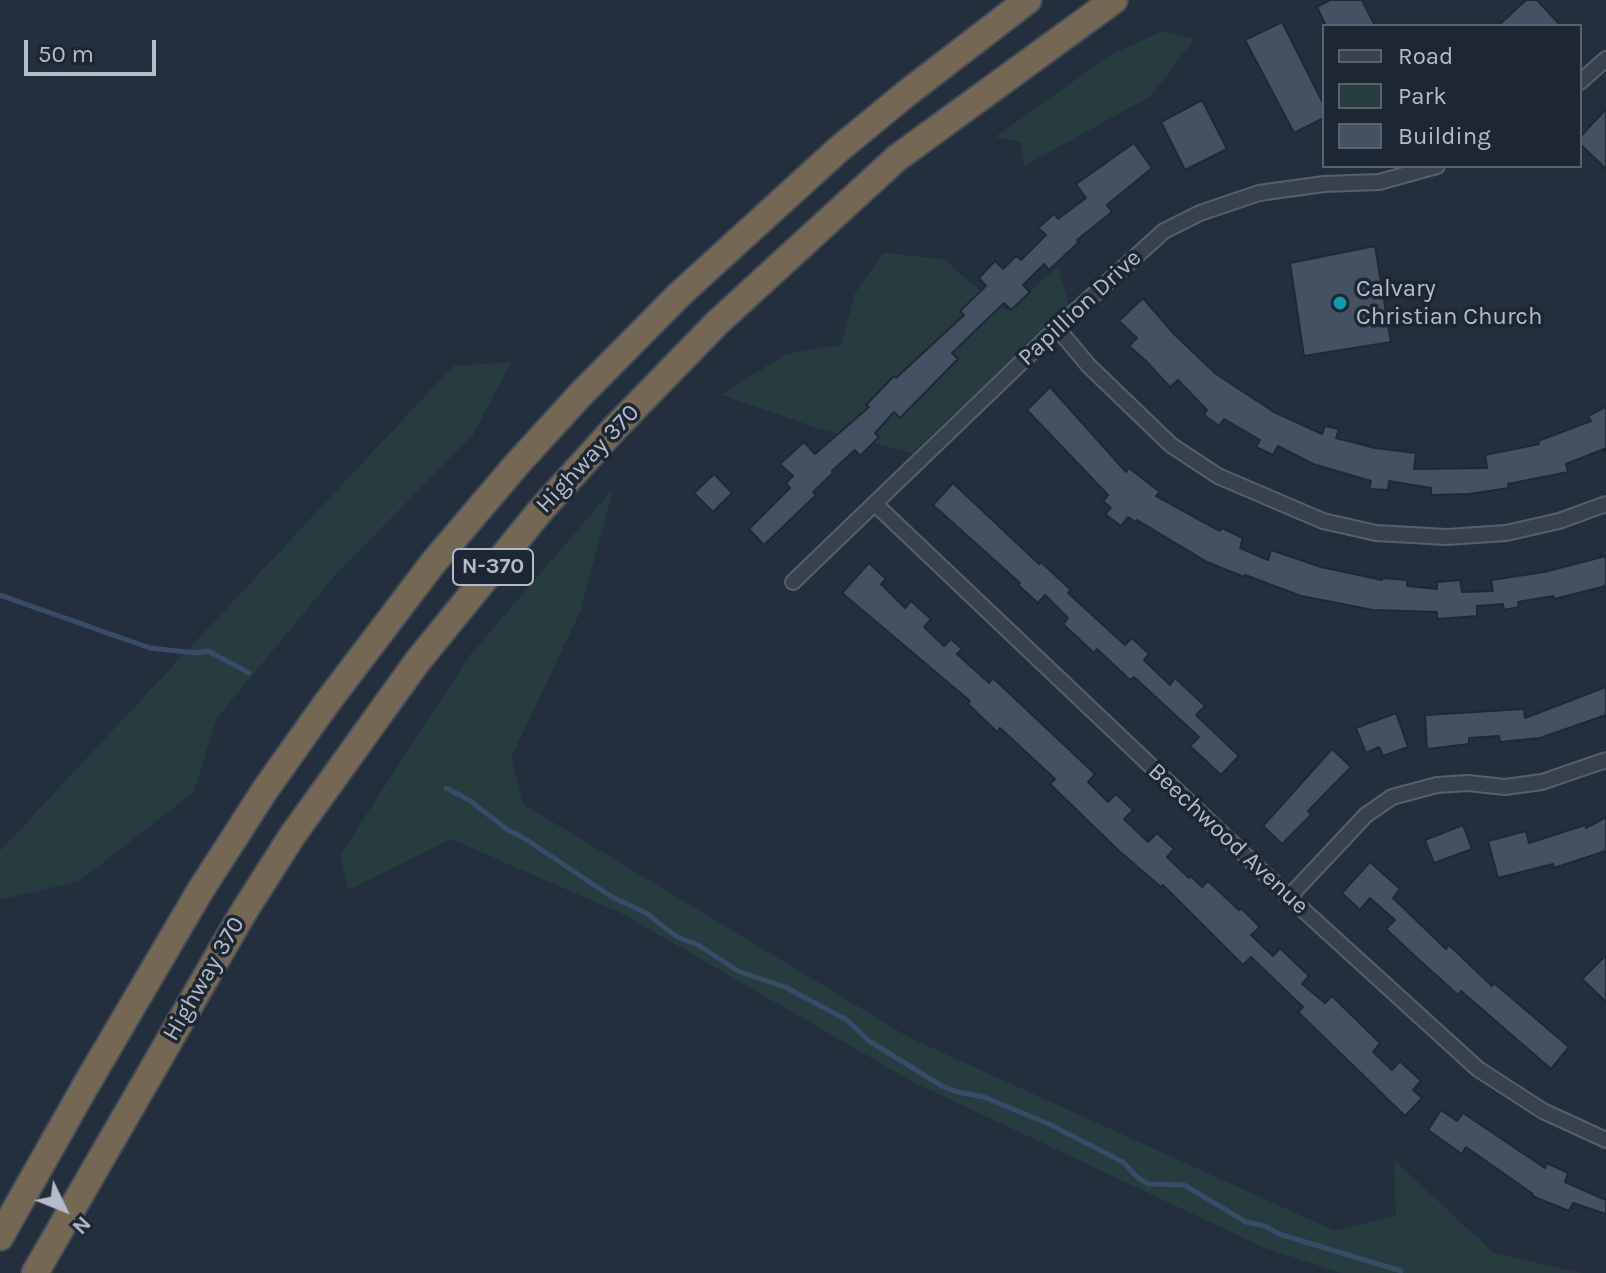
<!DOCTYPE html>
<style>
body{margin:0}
#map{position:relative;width:1606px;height:1273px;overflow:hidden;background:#242f3e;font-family:Karla,sans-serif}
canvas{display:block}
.legend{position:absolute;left:1322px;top:24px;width:260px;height:144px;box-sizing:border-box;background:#1d2633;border:2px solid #59626f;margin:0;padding:10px 14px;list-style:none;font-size:24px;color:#b4bcc9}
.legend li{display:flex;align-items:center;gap:16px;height:40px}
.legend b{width:40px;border:2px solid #59626f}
.north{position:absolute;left:24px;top:1169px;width:80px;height:80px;-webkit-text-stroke:6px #1d2633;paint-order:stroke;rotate:133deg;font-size:22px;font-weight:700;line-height:32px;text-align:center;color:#b4bcc9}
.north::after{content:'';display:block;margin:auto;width:28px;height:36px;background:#b4bcc9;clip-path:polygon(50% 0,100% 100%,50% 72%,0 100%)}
.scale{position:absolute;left:24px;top:40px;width:132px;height:36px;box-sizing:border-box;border:4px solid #b4bcc9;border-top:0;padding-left:10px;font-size:24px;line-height:28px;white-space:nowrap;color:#b4bcc9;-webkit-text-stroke:6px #1d2633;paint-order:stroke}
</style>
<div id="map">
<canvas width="1606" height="1273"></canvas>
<ul class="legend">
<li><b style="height:10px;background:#38414e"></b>Road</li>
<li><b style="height:22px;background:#263c3f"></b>Park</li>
<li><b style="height:22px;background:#455162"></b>Building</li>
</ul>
<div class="north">N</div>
<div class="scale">50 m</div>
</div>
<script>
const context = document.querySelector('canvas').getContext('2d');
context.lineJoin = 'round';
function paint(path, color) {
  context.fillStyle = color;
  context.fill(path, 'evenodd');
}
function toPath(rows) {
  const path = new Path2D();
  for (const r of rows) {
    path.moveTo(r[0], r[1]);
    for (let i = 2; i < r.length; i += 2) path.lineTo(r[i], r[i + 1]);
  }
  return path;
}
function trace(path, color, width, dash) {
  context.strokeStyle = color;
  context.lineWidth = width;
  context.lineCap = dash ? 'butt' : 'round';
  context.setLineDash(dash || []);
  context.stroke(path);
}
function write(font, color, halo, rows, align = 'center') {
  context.font = font + ' Karla,sans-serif';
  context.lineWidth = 7;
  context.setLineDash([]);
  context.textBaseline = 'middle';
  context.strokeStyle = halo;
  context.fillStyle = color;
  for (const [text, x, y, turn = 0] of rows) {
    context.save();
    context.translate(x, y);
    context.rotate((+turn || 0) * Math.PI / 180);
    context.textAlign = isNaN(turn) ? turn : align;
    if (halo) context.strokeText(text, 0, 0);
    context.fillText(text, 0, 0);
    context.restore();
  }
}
paint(toPath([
 [1163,31,1194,39,1151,96,1024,166,1021,142,995,137,1112,54],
 [883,253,944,259,981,292,1007,310,1058,267,1069,305,912,453,820,429,721,395,786,354,841,345,855,293],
 [511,362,473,435,337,573,216,719,194,792,79,881,0,900,0,851,453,366],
 [613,489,580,612,511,758,523,804,910,1038,1335,1231,1396,1215,1394,1160,1494,1253,1582,1273,1341,1273,1265,1248,911,1081,625,915,451,839,348,890,340,855,470,655]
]), '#263c3f');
trace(toPath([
 [0,595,150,648,196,653,208,651,249,673],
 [446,788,469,800,508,830,527,840,612,897,646,913,677,937,698,945,738,971,785,987,847,1020,869,1041,942,1086,957,1092,984,1097,1051,1125,1123,1162,1138,1178,1149,1184,1184,1185,1246,1222,1265,1226,1279,1234,1401,1271]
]), '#394c67', 5);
const building = toPath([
 [1330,0,1362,0,1375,26,1326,26,1317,7,1330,0],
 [1526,0,1537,0,1561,26,1498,26,1526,0],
 [1282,22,1324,105,1324,118,1294,133,1245,40,1282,22],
 [1202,100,1227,149,1185,170,1161,122,1202,100],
 [1606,109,1606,169,1580,144,1580,137,1606,109],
 [1134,143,1152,168,1107,205,1112,212,1077,240,1079,242,1049,270,1044,264,1023,285,1030,292,1011,310,1004,303,952,353,958,359,900,418,894,412,875,433,879,437,860,456,855,450,832,471,833,473,813,492,816,495,764,545,749,529,790,488,786,483,793,476,780,464,804,442,815,454,869,407,866,405,894,376,896,378,964,315,960,311,986,286,979,278,995,261,1003,269,1016,256,1021,260,1046,235,1038,228,1054,214,1058,219,1086,198,1076,184,1134,143],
 [1375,246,1391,342,1304,356,1290,263,1375,246],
 [1143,298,1173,333,1216,374,1274,412,1322,434,1325,426,1339,429,1336,438,1375,448,1416,453,1414,469,1487,468,1485,455,1539,444,1538,441,1591,421,1588,416,1606,407,1606,454,1604,449,1566,464,1568,472,1508,484,1509,488,1469,494,1431,495,1431,488,1389,481,1388,490,1369,489,1371,481,1313,464,1278,446,1273,455,1256,447,1260,440,1224,419,1219,426,1204,415,1207,410,1178,380,1170,387,1145,360,1129,346,1137,338,1119,321,1143,298],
 [1050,387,1126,472,1129,468,1160,492,1156,496,1220,531,1222,528,1243,538,1240,548,1268,560,1271,550,1321,567,1382,580,1382,578,1407,580,1407,586,1437,589,1437,582,1460,580,1462,592,1493,591,1491,580,1544,572,1606,556,1606,586,1554,599,1553,596,1518,602,1519,607,1504,610,1503,604,1477,606,1477,616,1437,619,1437,612,1373,610,1301,596,1245,575,1244,577,1207,562,1137,520,1136,522,1128,517,1121,526,1105,514,1111,508,1103,501,1108,495,1027,410,1050,387],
 [714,474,732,493,713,512,694,493,714,474],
 [953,483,1039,564,1041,562,1071,590,1068,593,1125,645,1132,638,1149,654,1144,660,1170,685,1175,678,1205,706,1196,715,1239,756,1221,775,1190,746,1199,737,1134,677,1130,680,1097,649,1094,653,1063,624,1068,618,1045,595,1038,603,1018,585,1020,583,933,505,953,483],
 [869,563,886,579,881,584,905,608,911,601,931,619,924,627,944,646,951,639,962,649,957,654,989,683,993,678,1095,774,1088,782,1108,802,1116,794,1133,810,1124,819,1148,842,1157,833,1174,849,1167,857,1189,878,1191,876,1202,887,1208,881,1239,910,1241,908,1260,927,1251,935,1273,956,1280,948,1309,976,1302,984,1325,1003,1332,996,1380,1043,1373,1052,1392,1070,1400,1061,1421,1081,1413,1090,1422,1098,1405,1116,1298,1012,1303,1007,1251,957,1243,965,1163,885,1161,887,1119,851,1050,784,1055,779,1000,728,997,732,968,704,970,701,842,593,869,563],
 [1606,687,1606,715,1540,738,1500,742,1499,736,1469,738,1469,744,1427,749,1425,715,1524,709,1525,718,1606,687],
 [1396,713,1408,747,1383,756,1379,747,1366,753,1356,728,1396,713],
 [1332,749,1351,767,1308,811,1311,815,1282,844,1263,826,1332,749],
 [1606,817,1606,851,1554,868,1553,864,1498,878,1488,841,1526,831,1529,843,1585,825,1586,828,1606,817],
 [1463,825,1472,849,1434,863,1425,840,1463,825],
 [1370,862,1400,889,1393,898,1446,949,1449,945,1492,986,1494,983,1569,1047,1551,1069,1461,991,1458,995,1417,958,1386,929,1395,920,1370,898,1360,910,1342,893,1370,862],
 [1606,955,1606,1002,1582,979,1606,955],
 [1441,1110,1457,1121,1463,1113,1545,1168,1547,1163,1568,1173,1565,1182,1606,1200,1606,1214,1573,1203,1569,1211,1532,1196,1533,1194,1466,1147,1462,1154,1428,1130,1441,1110]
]);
paint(building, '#455162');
trace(building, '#1f2835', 2);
const street = toPath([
 [1580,82,1606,59],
 [1057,328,1089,366,1171,445,1218,476,1323,521,1376,533,1447,537,1506,533,1559,521,1606,504],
 [875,504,1289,897,1478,1069,1543,1111,1606,1140],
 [793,582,1057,328,1164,231,1200,213,1259,193,1324,184,1379,182,1437,166],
 [1289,897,1366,815,1392,797,1437,785,1468,783,1505,787,1542,782,1606,760]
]);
const highway = toPath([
 [0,1237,86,1085,200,891,265,790,326,704,433,563,518,463,581,394,680,294,839,149,907,93,1028,0],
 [35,1273,243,913,292,836,417,662,540,511,615,428,717,323,897,158,1114,0]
]);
trace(street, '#565f6c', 18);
trace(highway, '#434c59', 30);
trace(street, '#38414e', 14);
trace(highway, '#746855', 26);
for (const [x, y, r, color] of [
 [1340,303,8,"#0f9aa8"]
]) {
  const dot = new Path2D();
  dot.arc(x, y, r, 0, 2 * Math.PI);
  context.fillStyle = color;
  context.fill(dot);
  trace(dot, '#1d2633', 3);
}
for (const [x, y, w] of [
 [493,567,80]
]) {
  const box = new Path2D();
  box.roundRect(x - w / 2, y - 18, w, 36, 6);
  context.fillStyle = '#1d2633';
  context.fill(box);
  trace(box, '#b4bcc9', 2);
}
write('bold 22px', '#b4bcc9', null, [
 ["N-370",493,567]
]);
write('24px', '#b4bcc9', '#1d2633', [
 ["Calvary",1356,289],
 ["Christian Church",1356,317]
], 'left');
write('24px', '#b4bcc9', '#1d2633', [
 ["Papillion Drive",1080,308,-43],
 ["Highway 370",588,459,-47],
 ["Beechwood Avenue",1228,839,43],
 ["Highway 370",204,979,-60]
]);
</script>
